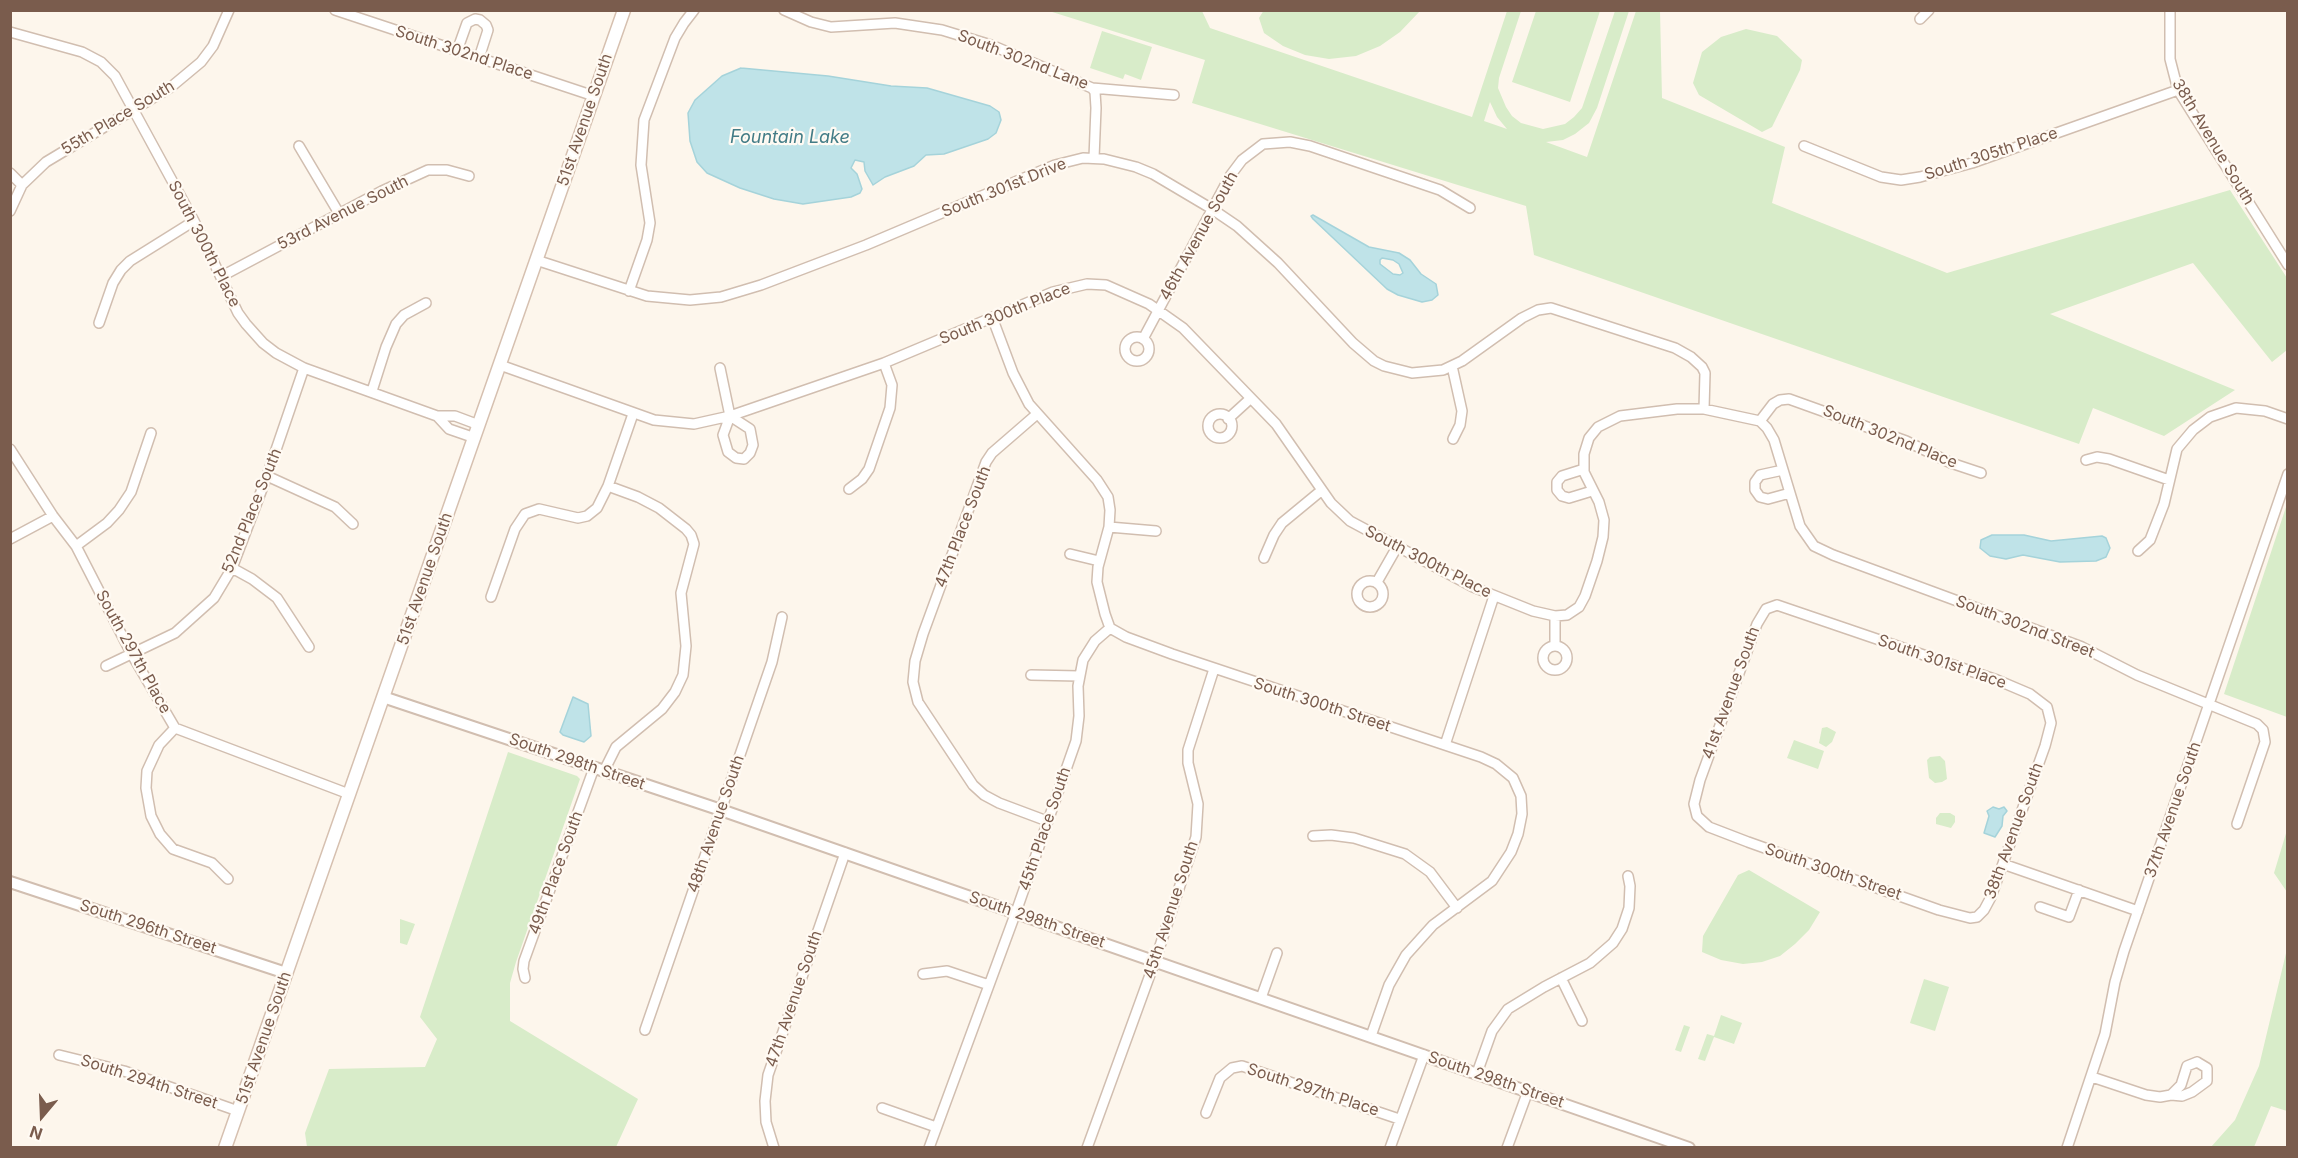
<!DOCTYPE html>
<style>
body{margin:0}
#map{position:relative;width:2298px;height:1158px;overflow:hidden;background:#fdf6ec;font-family:Inter,sans-serif}
canvas{display:block}
.frame{position:absolute;inset:0;border:12px solid #7a5c4d;pointer-events:none}
.north{position:absolute;left:12px;top:1086px;width:60px;height:60px;-webkit-text-stroke:4px #fffaf3;paint-order:stroke;rotate:199deg;font-size:16px;font-weight:700;line-height:24px;text-align:center;color:#7a5c4d}
.north::after{content:'';display:block;margin:auto;width:21px;height:27px;background:#7a5c4d;clip-path:polygon(50% 0,100% 100%,50% 72%,0 100%)}
</style>
<div id="map">
<canvas width="2298" height="1158"></canvas>
<div class="frame"></div>
<div class="north">N</div>
</div>
<script>
const context = document.querySelector('canvas').getContext('2d');
context.lineJoin = 'round';
function paint(path, color) {
  context.fillStyle = color;
  context.fill(path, 'evenodd');
}
function toPath(rows) {
  const path = new Path2D();
  for (const r of rows) {
    if (r.length === 3) {
      path.moveTo(r[0] + r[2], r[1]);
      path.arc(r[0], r[1], r[2], 0, 2 * Math.PI);
      continue;
    }
    path.moveTo(r[0], r[1]);
    for (let i = 2; i < r.length; i += 2) path.lineTo(r[i], r[i + 1]);
  }
  return path;
}
function trace(path, color, width, dash) {
  context.strokeStyle = color;
  context.lineWidth = width;
  context.lineCap = dash ? 'butt' : 'round';
  context.setLineDash(dash || []);
  context.stroke(path);
}
function write(font, color, halo, rows, align = 'center') {
  context.font = font + ' Inter,sans-serif';
  context.lineWidth = 4.5;
  context.setLineDash([]);
  context.textBaseline = 'middle';
  context.strokeStyle = halo;
  context.fillStyle = color;
  for (const [text, x, y, turn = 0] of rows) {
    context.save();
    context.translate(x, y);
    context.rotate((+turn || 0) * Math.PI / 180);
    context.textAlign = isNaN(turn) ? turn : align;
    if (halo) context.strokeText(text, 0, 0);
    context.fillText(text, 0, 0);
    context.restore();
  }
}
paint(toPath([
 [1264,10,1420,10,1420,11,1400,32,1380,46,1356,56,1329,59,1305,55,1283,46,1264,33,1259,18],
 [1049,11,1202,11,1210,28,1472,117,1507,11,1521,11,1499,78,1498,88,1506,107,1512,116,1521,123,1543,129,1565,124,1574,117,1582,108,1615,11,1629,11,1597,108,1589,123,1575,134,1563,140,1546,142,1587,157,1636,11,1660,11,1662,98,1785,147,1772,203,1947,273,2230,190,2287,278,2287,350,2272,362,2193,263,2050,314,2235,390,2164,436,2093,408,2079,444,1534,255,1526,206,1192,103,1205,60],
 [1490,102,1497,117,1507,129,1484,121],
 [1536,11,1600,11,1570,102,1512,82],
 [1746,29,1777,36,1802,60,1800,70,1772,127,1762,132,1699,95,1693,83,1702,52,1721,37],
 [1102,31,1152,47,1141,80,1125,74,1123,79,1090,68],
 [2287,504,2287,717,2224,694],
 [1827,727,1836,732,1832,742,1826,747,1819,743,1822,728],
 [1794,740,1824,751,1818,769,1787,758],
 [508,752,577,776,580,779,516,962,510,983,510,1021,638,1099,616,1147,307,1147,305,1133,329,1069,425,1067,437,1039,420,1017],
 [1940,756,1945,761,1947,779,1942,782,1935,783,1929,778,1927,760,1930,757],
 [1940,813,1950,813,1955,816,1955,822,1951,828,1936,824,1936,818],
 [2287,830,2287,892,2274,873],
 [1749,870,1820,912,1809,930,1795,944,1780,956,1762,962,1743,964,1721,960,1702,952,1703,936,1738,875],
 [400,919,415,924,407,945,400,943],
 [2287,949,2287,1111,2271,1106,2254,1147,2211,1147,2235,1120,2259,1066],
 [1924,979,1949,987,1935,1031,1910,1023],
 [1721,1015,1742,1023,1734,1044,1714,1037,1705,1061,1698,1059,1707,1034,1714,1036],
 [1684,1025,1690,1027,1681,1052,1675,1050]
]), '#d8ecc9');
const water = toPath([
 [741,68,828,76,891,86,927,88,990,106,999,112,1001,120,996,133,988,139,944,154,926,155,914,166,885,177,873,185,865,171,864,162,855,160,851,168,857,174,862,189,860,193,851,197,803,204,774,199,740,188,707,173,697,162,690,141,688,113,695,100,722,76,741,68],
 [1313,215,1369,247,1399,253,1410,260,1421,274,1436,284,1438,295,1432,300,1422,302,1398,295,1387,289,1313,219,1311,216,1313,215],
 [1382,258,1393,260,1399,264,1403,273,1400,275,1393,274,1380,264,1380,260,1382,258],
 [1992,535,2024,535,2051,541,2102,536,2106,538,2110,548,2106,557,2096,561,2060,562,2023,555,2006,559,1990,556,1980,548,1981,540,1992,535],
 [573,697,588,704,591,736,584,742,563,735,560,732,573,697],
 [1993,807,1999,809,2004,807,2007,811,2003,816,2002,826,1995,837,1984,833,1989,816,1987,811,1993,807]
]);
paint(water, '#bfe3e8');
trace(water, '#a5d3da', 1.5);
const minor = toPath([
 [335,10,594,96],
 [784,10,811,22,831,27,895,23,942,30,991,45,1092,88,1174,95],
 [2170,10,2170,59,2178,90,2288,265],
 [1920,19,1929,10],
 [10,32,82,52,101,62,115,76,194,221,238,313,246,324,263,343,276,353,304,368,437,416],
 [457,51,467,23,475,19,480,20,486,25,488,30,479,58],
 [1092,88,1095,92,1096,108,1094,158],
 [299,146,340,215],
 [1804,146,1881,177,1901,180,1920,177,1972,163,2178,90],
 [10,173,22,185],
 [10,211,22,185,46,162,171,87,201,62,213,46,229,10],
 [536,260,647,296,690,300,721,297,761,285,866,245,1055,165,1083,158,1104,159,1136,167,1153,174,1212,209,1237,226,1278,263,1353,343,1374,361,1384,366,1412,373,1443,370,1462,361,1522,318,1538,310,1551,308,1675,348,1691,357,1702,367,1705,373,1704,409],
 [222,276,382,191,428,170,447,170,469,176],
 [629,291,647,240,650,223,641,165,644,120,675,38,684,23,694,10],
 [992,317,1013,373,1029,404,1097,480,1108,497,1110,510,1109,527,1098,567,1097,582,1105,614,1110,628,1126,637,1172,654,1481,757,1496,764,1513,778,1521,796,1522,814,1518,834,1511,852,1492,881,1433,925,1406,955,1389,985,1371,1036],
 [99,323,113,283,121,270,130,261,194,221],
 [1137,349,12],
 [1143,339,1230,176,1242,160,1263,144,1290,142,1310,146,1440,190,1470,208],
 [500,365,654,420,694,424,730,416,884,363,1053,292,1087,284,1106,285,1149,304,1183,328,1276,424,1331,503,1350,521,1473,587,1533,611,1555,616,1567,615,1579,607,1585,596,1597,561,1603,537,1604,520,1599,502,1584,472,1584,454,1589,438,1598,427,1620,416,1677,409,1704,409,1760,421,1773,404,1780,400,1789,399,1906,441,1951,463,1981,473],
 [1452,366,1462,411,1460,425,1453,439],
 [720,368,730,416],
 [372,391,386,347,396,324,404,315,426,303],
 [1037,414,992,453,986,462,923,634,915,661,913,682,918,702,973,785,984,795,999,803,1047,821],
 [1220,426,12],
 [730,416,750,429,753,445,750,453,744,459,736,458,728,452,723,435,730,416],
 [1228,419,1251,398],
 [1760,421,1767,428,1774,440,1800,526,1814,546,1833,555,2082,647,2137,675,2257,724,2263,730,2265,742,2237,824],
 [475,438,449,429,437,416,455,416,479,425],
 [10,449,53,516,76,546,131,653,175,728,349,794],
 [2086,460,2097,457,2109,459,2169,480],
 [1584,469,1562,476,1557,482,1557,490,1562,496,1569,498,1592,491],
 [1783,470,1760,475,1755,482,1755,490,1760,497,1768,499,1790,493],
 [267,476,335,507,353,524],
 [849,489,862,479,869,469,890,408,892,385,884,363],
 [1109,527,1156,531],
 [10,539,53,516],
 [76,546,107,523,119,510,131,492,151,433],
 [2138,551,2150,540,2164,504,2177,449,2193,430,2210,417,2236,408,2265,411,2288,419],
 [1070,554,1099,561],
 [1264,558,1274,535,1282,523,1322,490],
 [232,568,252,579,277,598,309,647],
 [1370,594,13],
 [1377,582,1397,547],
 [491,597,515,529,525,514,539,509,578,518,587,516,597,508,608,486,633,414],
 [1777,605,1997,680,2030,694,2047,707,2051,723,2045,746,1991,897,1984,910,1977,917,1970,918,1939,910,1748,842,1709,827,1697,816,1694,804,1700,780,1757,624,1766,609,1777,605],
 [1555,616,1555,646],
 [1555,658,12],
 [106,666,175,633,214,598,232,568,267,476,304,368],
 [1031,675,1079,676],
 [175,728,159,745,147,771,146,788,151,816,160,834,173,849,212,863,228,879],
 [1445,745,1494,596],
 [604,771,616,747,662,709,675,692,683,675,686,646,681,593,694,544,691,535,686,529,659,508,638,497,608,486],
 [1313,836,1331,835,1354,838,1405,854,1430,872,1457,908],
 [2003,864,2138,911],
 [2040,907,2069,917,2079,890],
 [923,974,947,971,989,985],
 [525,978,523,969,524,961,594,768],
 [1561,978,1582,1021],
 [1261,998,1277,953],
 [645,1030,772,662,782,617],
 [59,1055,124,1071,238,1111],
 [2197,1062,2207,1068,2207,1081,2192,1092,2182,1096,2171,1095,2181,1085,2187,1066,2197,1062],
 [1477,1073,1492,1031,1508,1009,1544,987,1590,963,1613,943,1622,929,1629,908,1630,886,1628,876],
 [2092,1077,2146,1095,2160,1097,2171,1095],
 [882,1108,936,1127],
 [1206,1113,1220,1078,1232,1068,1242,1066,1399,1119],
 [774,1148,766,1122,765,1101,768,1075,845,853],
 [929,1148,1016,912,1076,741,1079,716,1078,686,1083,660,1095,641,1110,628],
 [1087,1148,1155,961,1196,837,1198,804,1188,763,1188,750,1214,669],
 [1390,1148,1424,1055],
 [1507,1148,1528,1091],
 [2067,1148,2105,1034,2115,982,2124,951,2288,474]
]);
const tertiary = toPath([
 [383,697,721,810,1689,1148],
 [10,882,286,973]
]);
const secondary = toPath([
 [225,1148,624,10]
]);
trace(minor, '#d1beb0', 12);
trace(tertiary, '#d1beb0', 14);
trace(secondary, '#d6c0b0', 15);
trace(minor, '#fff', 9);
trace(tertiary, '#fff', 10);
trace(secondary, '#fff', 12);
write('16px', '#7a5c4d', '#fffaf3', [
 ["South 302nd Place",464,53,18],
 ["South 302nd Lane",1023,60,21],
 ["55th Place South",118,118,-31],
 ["51st Avenue South",585,120,-71],
 ["38th Avenue South",2213,142,59],
 ["South 305th Place",1991,154,-18],
 ["South 301st Drive",1004,188,-22],
 ["53rd Avenue South",343,213,-27],
 ["46th Avenue South",1199,236,-61],
 ["South 300th Place",204,244,63],
 ["South 300th Place",1005,314,-22],
 ["South 302nd Place",1890,437,22],
 ["52nd Place South",252,511,-68],
 ["47th Place South",963,527,-69],
 ["South 300th Place",1428,562,27],
 ["51st Avenue South",425,579,-71],
 ["South 302nd Street",2025,627,21],
 ["South 297th Place",133,652,61],
 ["South 301st Place",1942,662,19],
 ["41st Avenue South",1731,693,-70],
 ["South 300th Street",1322,705,18],
 ["South 298th Street",577,762,19],
 ["37th Avenue South",2173,810,-71],
 ["48th Avenue South",716,824,-71],
 ["45th Place South",1045,829,-71],
 ["38th Avenue South",2014,831,-70],
 ["South 300th Street",1833,872,19],
 ["49th Place South",556,873,-70],
 ["45th Avenue South",1171,910,-72],
 ["South 298th Street",1037,920,19],
 ["South 296th Street",148,927,18],
 ["47th Avenue South",794,999,-71],
 ["51st Avenue South",264,1038,-71],
 ["South 298th Street",1496,1080,19],
 ["South 294th Street",149,1082,18],
 ["South 297th Place",1313,1090,18]
]);
write('italic 18px', '#437c86', '#fffaf3', [
 ["Fountain Lake",790,138]
]);
</script>
